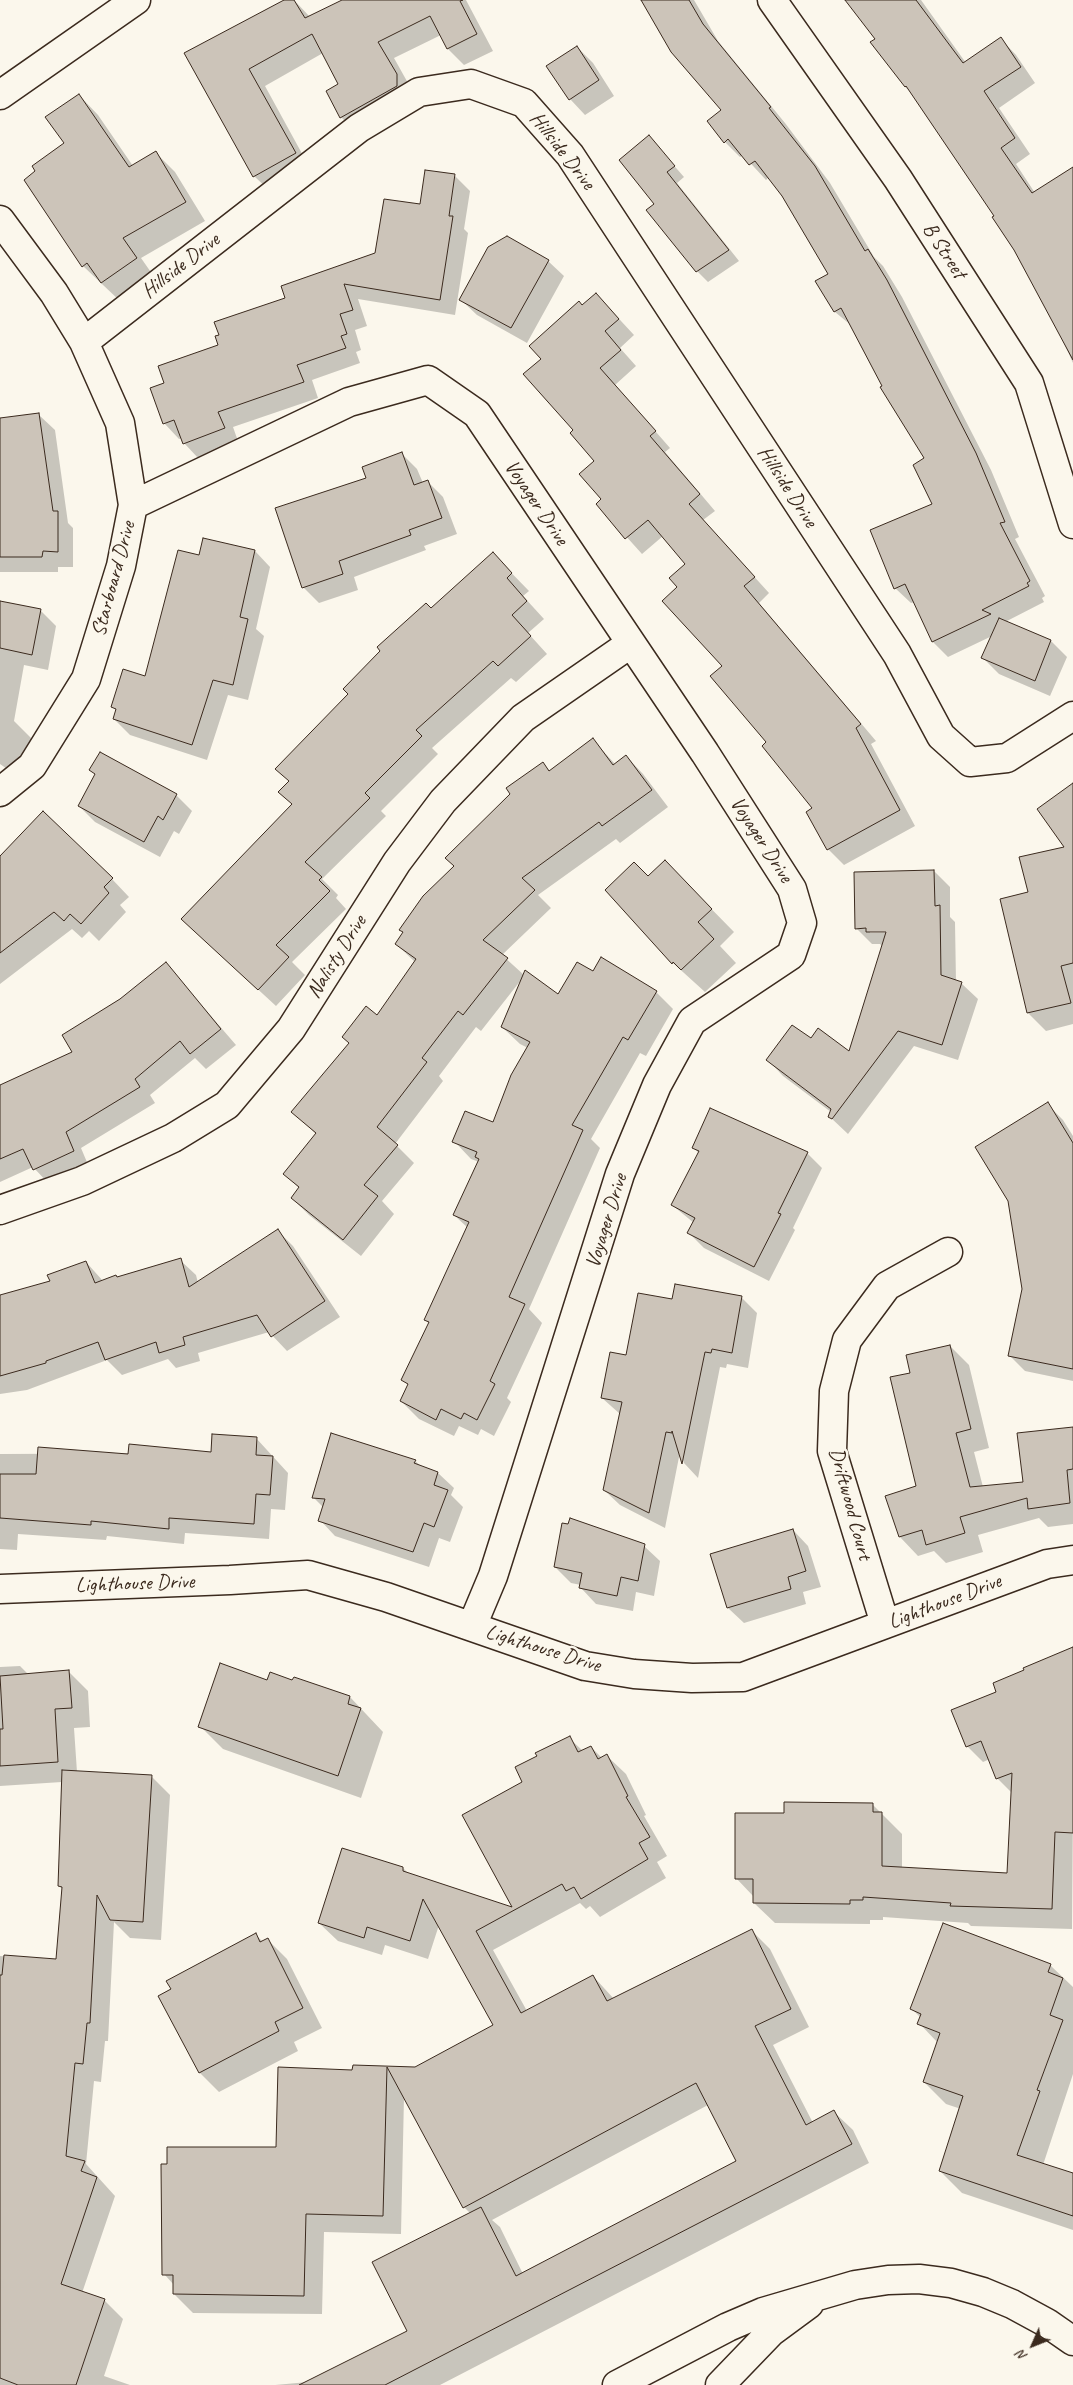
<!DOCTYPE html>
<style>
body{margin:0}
#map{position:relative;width:1073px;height:2385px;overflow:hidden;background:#fbf7ec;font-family:Caveat,sans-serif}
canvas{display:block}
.north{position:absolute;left:1008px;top:2320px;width:50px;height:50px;-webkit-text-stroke:4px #fbf7ec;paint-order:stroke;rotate:226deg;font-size:14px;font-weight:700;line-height:20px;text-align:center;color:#3b2a1e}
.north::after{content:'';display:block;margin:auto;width:18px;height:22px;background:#3b2a1e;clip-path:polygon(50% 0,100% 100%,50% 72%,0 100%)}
</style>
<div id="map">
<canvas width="1073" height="2385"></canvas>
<div class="north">N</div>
</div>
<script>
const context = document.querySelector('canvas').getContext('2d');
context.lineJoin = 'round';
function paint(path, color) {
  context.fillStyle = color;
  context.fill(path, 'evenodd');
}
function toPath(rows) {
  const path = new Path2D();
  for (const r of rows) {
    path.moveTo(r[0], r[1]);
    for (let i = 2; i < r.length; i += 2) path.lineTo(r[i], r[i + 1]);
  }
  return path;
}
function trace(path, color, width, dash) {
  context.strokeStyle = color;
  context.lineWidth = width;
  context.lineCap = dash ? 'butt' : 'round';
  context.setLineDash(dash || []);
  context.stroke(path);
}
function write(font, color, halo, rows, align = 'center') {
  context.font = font + ' Caveat,sans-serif';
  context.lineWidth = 5;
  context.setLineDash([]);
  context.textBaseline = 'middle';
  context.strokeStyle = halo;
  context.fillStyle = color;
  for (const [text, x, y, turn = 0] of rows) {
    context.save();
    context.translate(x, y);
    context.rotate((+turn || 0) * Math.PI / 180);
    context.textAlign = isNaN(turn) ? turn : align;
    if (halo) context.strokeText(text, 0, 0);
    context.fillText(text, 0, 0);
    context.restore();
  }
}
paint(toPath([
 [286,0,294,0,310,17,345,0,466,0,493,51,464,65,448,49,441,35,394,58,413,92,358,134,341,117,327,92,339,85,323,53,265,86,311,170,271,192,254,176,186,54],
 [642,0,694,0,718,41,785,123,830,183,874,257,883,266,902,297,991,470,1019,537,1015,539,1045,596,1042,598,1044,602,1005,622,1051,641,1067,657,1050,696,999,674,983,658,992,636,948,657,933,642,915,602,911,603,895,588,933,505,925,459,852,326,835,312,817,282,829,274,784,195,769,177,766,180,743,155,740,157,725,142,723,110],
 [846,0,921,0,966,63,1001,39,1016,55,1035,83,999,108,1030,154,1016,164,1035,193,1073,169,1073,363,1055,324,996,216,913,94,905,87,876,39],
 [577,47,593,63,614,96,585,115,570,99],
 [79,95,98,115,133,166,156,153,175,172,205,221,141,258,155,278,121,302,83,266,66,143],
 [649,137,684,177,677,183,739,261,708,282,697,271,656,204],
 [455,176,470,191,464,229,468,233,455,315,358,299,367,326,355,330,361,350,356,352,360,363,312,380,318,398,233,427,239,444,199,459,184,443,182,438,179,439,164,423,166,383,287,299,376,254,421,206],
 [548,261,564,276,527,343,477,315,461,300],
 [596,294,634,335,620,348,636,366,615,385,670,448,665,452,715,511,703,520,769,593,759,603,876,741,871,744,915,826,844,865,828,849,814,809,768,742,679,587,687,564,663,536,642,554,597,504,603,499,596,461,575,430,542,359,583,306],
 [39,415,55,430,68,523,73,528,73,567,58,567,58,572,0,572,0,419],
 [401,453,417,469,423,483,427,481,443,497,457,534,424,546,426,550,354,577,358,590,319,603,303,587],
 [255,551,270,567,256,629,264,636,248,700,228,695,207,760,130,735,114,719,117,711,113,707,146,678,200,556],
 [493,554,529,591,523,596,544,619,528,633,547,654,516,682,511,678,432,748,438,754,381,811,386,816,322,879,338,895,336,898,346,909,292,962,305,975,276,1006,200,936,293,805,290,781,431,610],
 [0,602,40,610,56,626,48,670,24,665,14,721,32,739,10,771,0,764],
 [593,740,615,764,626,756,643,774,668,807,620,843,616,839,538,895,551,908,502,955,524,975,559,995,593,973,656,992,673,1009,646,1056,640,1053,591,1139,600,1148,529,1309,542,1323,507,1398,511,1402,494,1436,481,1429,478,1435,459,1426,454,1436,419,1419,401,1401,409,1386,403,1380,430,1324,425,1320,468,1228,454,1215,479,1162,471,1159,454,1141,493,1124,528,1048,520,1044,502,1027,521,980,481,1031,476,1027,439,1076,443,1081,395,1144,414,1163,382,1201,394,1214,361,1256,309,1215,292,1198,300,1189,285,1174,317,1135,292,1111,377,1017,415,962,396,944,455,866,543,764,550,771],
 [96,775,176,795,192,811,179,834,174,831,160,857,95,822,79,806],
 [1073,785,1073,1024,1046,1031,1028,1013,1001,900,1029,893,1066,848],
 [0,858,112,879,129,897,120,905,126,912,99,941,89,931,82,938,72,929,0,984],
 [934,871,950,887,950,917,955,922,956,982,962,984,978,999,958,1060,914,1046,848,1134,830,1117,831,1112,783,1076,768,1060,811,1040,850,1053,883,947,880,944,872,944,856,928],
 [892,930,893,933,870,933,870,931],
 [648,878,688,885,734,932,720,946,736,963,705,992,673,963,606,890],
 [166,964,236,1045,206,1069,195,1058,150,1095,155,1103,81,1148,89,1167,50,1185,33,1167,0,1182,0,1086,74,1053,120,1001],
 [1047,1104,1063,1120,1073,1136,1073,1284],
 [693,1148,807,1153,822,1168,793,1228,795,1230,769,1281,704,1248,689,1233,694,1223,672,1205,699,1153],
 [278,1231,293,1246,340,1317,287,1351,269,1332,198,1353,200,1361,176,1368,168,1359,122,1375,107,1360,27,1390,0,1394,0,1296,51,1282,86,1262,103,1281,180,1260,196,1275,198,1283],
 [742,1298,757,1313,748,1368,727,1364,726,1368,720,1367,698,1478,684,1463,680,1452,665,1528,620,1505,604,1490,620,1414,602,1398,627,1357,673,1301],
 [1073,1312,1073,1381,1025,1371,1009,1355],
 [950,1346,969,1365,989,1448,974,1452,983,1487,1025,1483,1073,1428,1073,1524,1048,1527,1039,1518,978,1535,983,1552,946,1563,934,1551,918,1556,900,1537,918,1487,911,1374],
 [256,1438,288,1473,285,1510,271,1509,269,1539,185,1533,184,1544,107,1536,106,1540,18,1534,17,1550,0,1549,0,1454,212,1453],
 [415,1461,422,1467,438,1473,454,1488,451,1495,463,1507,450,1542,439,1538,429,1567,335,1536,320,1520,323,1507,313,1497],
 [793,1530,808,1546,821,1587,803,1592,806,1604,744,1623,728,1608],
 [644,1546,660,1561,654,1596,636,1592,633,1611,596,1604,581,1588,581,1585,571,1583,555,1567],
 [1073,1649,1073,1778,1013,1794,997,1778,990,1759,983,1762,967,1746,998,1692],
 [20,1666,29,1675,69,1672,88,1691,90,1727,74,1728,77,1772,151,1776,170,1795,161,1940,130,1938,114,1922,108,2041,105,2041,101,2082,94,2081,86,2164,115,2196,82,2293,104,2300,123,2319,104,2376,130,2385,0,2385,0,1956,57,1960,63,1889,59,1886,62,1782,0,1786,0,1667],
 [268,1682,350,1697,383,1732,361,1798,223,1749,200,1726],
 [569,1738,583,1751,591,1747,602,1758,607,1756,626,1774,646,1815,644,1816,667,1856,657,1862,666,1878,600,1917,590,1906,586,1909,580,1903,493,1950,527,2011,593,1976,614,1999,752,1931,770,1949,809,2027,773,2045,813,2123,834,2112,853,2130,869,2163,440,2385,275,2385,308,2382,408,2332,471,2214,464,2207,404,2097,401,2234,324,2232,322,2314,193,2313,174,2294,174,2285,164,2274,277,2149,354,2071,354,2067,416,2068,495,2026,439,1925,428,1959,385,1945,382,1955,338,1941,319,1923,403,1868,410,1875,515,1909,524,1783,539,1757],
 [708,2105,738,2161,523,2274,500,2227,492,2220],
 [1073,1801,1072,1929,971,1926,968,1923,883,1917,883,1920,870,1920,870,1924,775,1923,754,1903,754,1897,736,1878,785,1814,872,1804,902,1834,902,1868,1008,1874],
 [944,1925,1051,1966,1073,1987,1073,2074,1043,2165,1073,2175,1073,2230,962,2193,940,2171,961,2109,946,2104,924,2082,938,2043,919,2023,921,2018,912,2009],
 [256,1935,263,1942,268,1940,287,1959,322,2028,294,2042,298,2051,219,2092,200,2073,159,1996]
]), '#0003');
const building = toPath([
 [284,0,294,0,305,18,342,0,463,0,460,1,477,34,447,49,430,16,378,42,397,74,397,86,340,118,326,91,338,84,312,34,249,69,296,153,253,177,184,53,284,0],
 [641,0,689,0,703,24,771,107,769,108,815,166,865,251,868,249,887,280,976,453,1005,522,1000,523,1030,581,1027,583,1029,586,982,610,991,614,932,642,905,584,894,589,870,530,932,504,913,465,924,458,880,387,882,386,841,308,834,312,815,281,828,274,782,196,755,161,749,165,728,139,724,143,707,121,721,110,671,52,641,0],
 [845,0,916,0,963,63,1001,37,1021,67,984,91,1015,138,1001,148,1032,193,1073,167,1073,360,1014,250,992,217,994,216,906,86,905,87,870,42,875,39,845,0],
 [577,46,599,80,569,100,546,66,577,46],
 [79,94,129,167,156,151,186,202,123,238,137,258,101,283,87,263,82,267,24,180,35,171,32,166,64,143,45,117,79,94],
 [649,135,675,166,667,172,729,250,696,272,646,210,654,204,619,160,649,135],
 [425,170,455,174,449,216,453,216,440,300,344,284,353,310,340,314,347,334,341,336,346,348,297,365,304,382,218,412,225,428,183,444,174,420,163,424,150,388,164,383,158,366,218,345,215,336,219,335,214,322,285,298,281,286,375,253,384,199,420,204,425,170],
 [507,236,549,260,511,328,459,300,488,247,507,236],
 [596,293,619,319,605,331,621,350,600,368,656,431,650,436,700,494,689,504,755,577,744,586,861,724,856,728,900,810,827,850,806,812,812,808,762,746,766,742,710,676,722,666,662,601,677,587,669,578,685,564,648,520,625,539,596,504,601,499,579,474,594,461,570,433,573,430,523,374,541,359,529,346,579,301,582,305,596,293],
 [39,413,53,511,58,511,58,552,43,551,42,557,0,557,0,418,39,413],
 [402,452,414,485,428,480,442,518,409,530,411,535,339,561,343,574,302,588,275,508,366,478,362,467,402,452],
 [203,538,255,550,240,617,248,619,233,685,213,680,192,745,113,719,116,709,111,707,123,669,145,676,178,550,199,555,203,538],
 [493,552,512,573,507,578,527,601,512,615,531,636,498,666,493,661,416,730,422,736,365,793,370,798,305,862,322,877,319,880,330,891,276,945,289,957,258,990,181,919,292,804,278,792,289,781,275,769,348,694,343,689,380,651,377,647,426,603,431,608,493,552],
 [0,601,41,609,32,655,0,648,0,601],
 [999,618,1051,640,1035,681,981,658,999,618],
 [593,738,613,765,626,755,652,790,602,826,599,822,522,878,535,890,483,940,508,958,463,1015,458,1011,422,1058,427,1062,377,1127,398,1145,364,1185,378,1196,343,1240,291,1198,299,1187,283,1174,316,1133,291,1112,349,1043,342,1037,366,1006,377,1015,416,959,395,944,403,932,399,930,423,896,454,866,445,858,510,794,506,788,543,762,549,771,593,738],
 [100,752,177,794,163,820,158,816,144,842,78,806,95,774,89,770,100,752],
 [1073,783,1073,963,1061,966,1071,1003,1027,1013,1000,899,1028,892,1019,857,1064,847,1037,809,1073,783],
 [43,811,113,878,104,887,109,893,81,924,70,914,64,921,54,912,0,953,0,856,43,811],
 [665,860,712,909,698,922,714,939,681,970,673,962,672,964,605,890,634,862,648,876,665,860],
 [934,870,935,906,940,905,941,975,962,982,942,1045,898,1031,832,1119,828,1117,831,1109,766,1060,792,1025,811,1038,818,1028,849,1051,886,932,866,932,866,928,855,929,854,872,934,870],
 [601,957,657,991,628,1040,623,1037,572,1125,583,1130,509,1297,525,1304,490,1381,495,1384,477,1420,464,1413,461,1419,441,1409,436,1420,400,1401,408,1384,401,1380,429,1322,424,1320,469,1222,453,1215,479,1159,475,1157,477,1152,452,1142,465,1111,493,1122,511,1075,530,1042,501,1027,525,970,558,994,577,962,593,971,601,957],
 [166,962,221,1029,190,1054,180,1041,135,1079,140,1087,66,1132,74,1151,33,1170,23,1149,0,1159,0,1085,72,1052,62,1035,120,999,166,962],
 [1048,1102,1073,1143,1073,1369,1008,1356,1022,1289,1008,1201,975,1147,1048,1102],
 [710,1108,808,1152,778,1213,781,1214,754,1267,687,1233,695,1218,671,1205,699,1151,692,1148,710,1108],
 [278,1229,325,1301,271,1337,257,1315,183,1337,185,1345,159,1353,156,1342,105,1360,98,1342,46,1361,46,1363,0,1376,0,1295,50,1281,47,1275,86,1261,95,1283,116,1275,117,1277,181,1258,189,1287,278,1229],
 [675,1284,742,1296,732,1353,712,1349,711,1353,705,1352,682,1464,672,1431,672,1433,666,1432,649,1513,603,1490,622,1402,601,1398,610,1352,626,1355,638,1293,672,1299,675,1284],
 [950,1345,971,1429,956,1433,970,1487,1023,1482,1017,1433,1073,1427,1073,1469,1067,1470,1070,1503,1028,1509,1027,1498,960,1517,965,1533,926,1545,922,1530,899,1537,885,1496,916,1486,890,1377,910,1373,906,1355,950,1345],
 [331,1433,416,1460,414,1463,438,1472,434,1485,448,1490,434,1527,424,1523,413,1552,318,1521,325,1499,312,1498,331,1433],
 [212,1434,257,1437,256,1455,273,1456,270,1495,256,1494,254,1524,169,1518,169,1529,91,1521,91,1525,0,1518,0,1474,36,1474,38,1447,128,1454,129,1444,211,1452,212,1434],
 [570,1518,645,1544,638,1581,621,1577,617,1596,579,1588,582,1573,554,1567,562,1523,568,1524,570,1518],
 [793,1529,806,1571,788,1577,791,1589,727,1608,710,1554,793,1529],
 [1073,1647,1073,1833,1055,1832,1052,1909,950,1906,951,1903,863,1897,863,1900,850,1900,850,1904,753,1903,753,1879,735,1879,735,1813,784,1813,784,1802,873,1803,873,1812,882,1812,882,1866,1007,1873,1012,1773,996,1779,981,1741,966,1747,951,1710,996,1692,993,1683,1024,1670,1023,1668,1073,1647],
 [220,1663,267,1680,270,1672,292,1680,294,1677,350,1696,348,1704,361,1708,338,1776,198,1727,220,1663],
 [69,1670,72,1708,55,1709,58,1762,0,1766,0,1729,3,1729,0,1676,69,1670],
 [570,1736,578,1752,591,1746,598,1759,607,1754,628,1796,626,1797,650,1837,639,1843,648,1859,581,1899,574,1887,566,1891,562,1884,476,1931,521,2013,593,1975,607,2001,752,1929,791,2009,755,2026,806,2125,834,2110,852,2144,385,2385,299,2385,407,2331,372,2262,481,2207,516,2276,736,2161,696,2083,463,2208,387,2067,383,2216,306,2214,304,2296,173,2294,173,2275,162,2275,161,2164,167,2164,167,2147,276,2147,278,2067,352,2070,353,2065,415,2067,493,2025,423,1899,410,1941,367,1927,364,1938,318,1923,342,1848,403,1867,403,1871,512,1907,462,1815,522,1782,515,1767,537,1756,535,1753,570,1736],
 [62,1770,152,1775,143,1922,110,1920,97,1895,90,2023,87,2023,83,2064,75,2063,66,2156,85,2161,81,2171,97,2177,61,2284,105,2299,76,2385,18,2385,0,2378,0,1975,2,1975,4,1955,56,1959,62,1887,58,1886,62,1770],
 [943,1923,1051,1964,1048,1972,1063,1978,1050,2015,1063,2020,1037,2090,1040,2091,1017,2155,1073,2173,1073,2216,939,2171,963,2096,923,2082,940,2033,917,2024,921,2014,910,2009,943,1923],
 [256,1933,260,1942,268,1938,303,2008,275,2022,279,2031,199,2073,158,1996,171,1989,166,1981,256,1933]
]);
paint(building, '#ccc4b9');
trace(building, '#3b2a1e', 1);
const street = toPath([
 [772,0,898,179,1029,383,1073,524],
 [0,220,54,293,84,342,120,423,133,505,121,566,86,679,32,766,0,792],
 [84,342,359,128,419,92,471,84,524,103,570,155,897,654,941,736,970,762,1007,758,1073,716],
 [133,505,349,402,428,380,477,414,705,753,792,889,802,923,791,955,692,1021,657,1085,620,1174,493,1576,472,1626],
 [0,1210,82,1181,173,1138,227,1105,291,1029,397,862,443,801,523,718,630,644],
 [0,1589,230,1580,308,1575,386,1597,585,1666,634,1674,692,1678,743,1677,1047,1564,1073,1560],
 [885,1624,832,1451,834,1391,847,1340,887,1286,948,1252]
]);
const secondary = toPath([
 [0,95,136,0]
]);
const highway = toPath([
 [617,2385,728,2327,763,2312,855,2285,888,2280,919,2279,951,2283,983,2292,1012,2304,1047,2323,1073,2341],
 [720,2385,771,2332,809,2304]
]);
trace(street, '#3b2a1e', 31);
trace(secondary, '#3b2a1e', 31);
trace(highway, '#3b2a1e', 31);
trace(street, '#fbf7ec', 28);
trace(secondary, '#fbf7ec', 28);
trace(highway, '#fbf7ec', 28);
write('21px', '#3b2a1e', '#fbf7ec', [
 ["Hillside Drive",562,151,52],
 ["B Street",944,251,57],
 ["Hillside Drive",181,266,-38],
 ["Hillside Drive",787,487,57],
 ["Voyager Drive",536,503,56],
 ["Starboard Drive",114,579,-75],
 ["Voyager Drive",761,840,57],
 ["Nalisty Drive",337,957,-58],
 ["Voyager Drive",607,1221,-73],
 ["Driftwood Court",850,1504,75],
 ["Lighthouse Drive",135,1584,-2],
 ["Lighthouse Drive",945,1602,-21],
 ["Lighthouse Drive",543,1649,17]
]);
</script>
